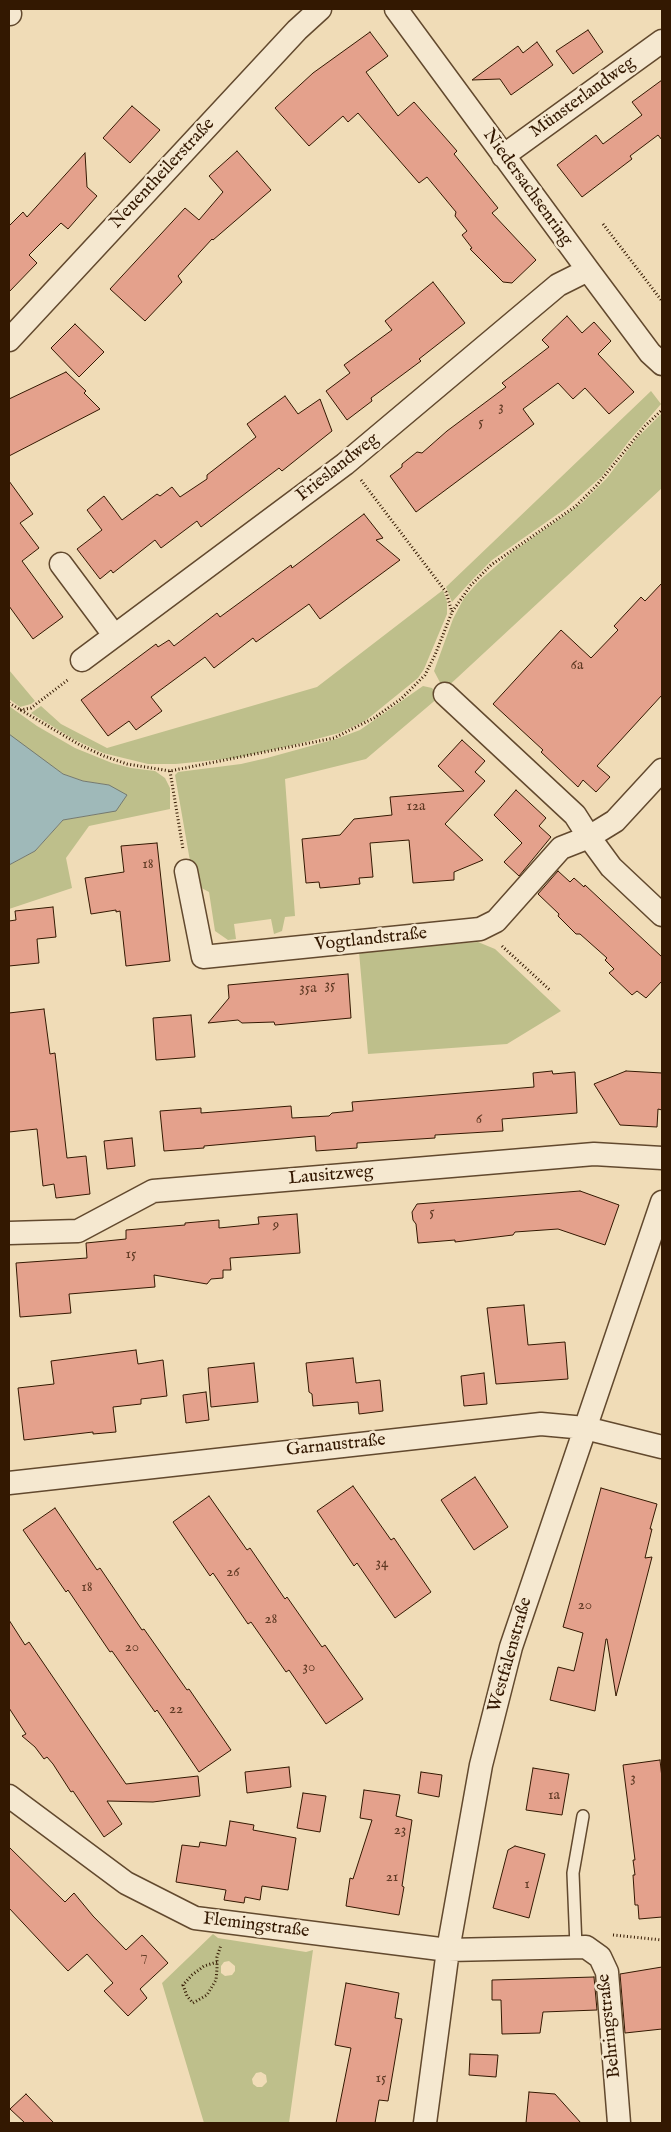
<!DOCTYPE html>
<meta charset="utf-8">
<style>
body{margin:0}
#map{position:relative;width:671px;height:2132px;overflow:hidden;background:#f0dcb7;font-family:"IM FELL English",serif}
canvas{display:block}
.frame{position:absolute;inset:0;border:10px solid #331801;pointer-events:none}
</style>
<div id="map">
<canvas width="671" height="2132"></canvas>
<div class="frame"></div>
</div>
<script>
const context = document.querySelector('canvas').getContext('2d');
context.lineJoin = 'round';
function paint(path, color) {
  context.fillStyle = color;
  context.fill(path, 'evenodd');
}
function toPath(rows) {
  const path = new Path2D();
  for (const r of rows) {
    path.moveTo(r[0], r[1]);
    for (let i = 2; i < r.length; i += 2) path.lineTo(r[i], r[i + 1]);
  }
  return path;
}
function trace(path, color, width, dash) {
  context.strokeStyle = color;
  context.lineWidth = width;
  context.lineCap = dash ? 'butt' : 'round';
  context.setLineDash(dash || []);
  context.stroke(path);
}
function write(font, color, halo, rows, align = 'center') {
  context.font = font + ' "IM FELL English",serif';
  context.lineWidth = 5;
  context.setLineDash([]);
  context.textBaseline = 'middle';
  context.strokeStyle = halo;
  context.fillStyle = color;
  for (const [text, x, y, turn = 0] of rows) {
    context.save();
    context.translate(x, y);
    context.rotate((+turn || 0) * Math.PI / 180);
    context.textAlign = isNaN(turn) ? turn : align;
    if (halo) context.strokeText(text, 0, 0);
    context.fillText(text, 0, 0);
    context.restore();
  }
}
paint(toPath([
 [651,391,661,404,629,441,602,476,565,509,492,560,473,579,452,602,446,587],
 [662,413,662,488,444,690,434,671,453,619,464,598,479,581,511,553,582,503,607,478,637,438],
 [443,590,447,602,447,614,424,669,418,678,365,721,339,733,294,745,235,758,176,764,148,764,103,753,73,739,31,713,41,706,61,724,107,748,317,687],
 [9,670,35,701,31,704,20,707,9,699],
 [423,686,432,688,439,697,366,759,285,779,295,916,285,917,282,931,274,934,271,919,234,924,236,939,228,940,215,931,209,892,194,884,175,775,178,772,241,764,267,758,336,739,360,730],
 [9,706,37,726,75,748,112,763,131,768,155,771,165,778,170,788,170,809,89,826,66,858,72,888,9,909,9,865,35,851,63,820,99,814,109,785,83,781,63,774,11,738,9,734],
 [478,942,495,949,561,1011,507,1044,368,1054,359,952],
 [213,1934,218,1938,306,1952,313,1950,289,2123,204,2123,162,1983],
 [229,1961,235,1966,235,1971,232,1975,225,1976,221,1973,221,1966,224,1962],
 [261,2072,266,2075,267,2082,262,2087,257,2087,253,2084,252,2079,256,2073]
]), '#bebf8b');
const water = toPath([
 [9,734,63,774,83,781,109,785,127,795,116,811,63,820,35,851,9,865,9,734]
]);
paint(water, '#9fb9b9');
trace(water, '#74796f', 1);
const building = toPath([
 [588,30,603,52,573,74,556,51,588,30],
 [370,32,388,56,366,72,398,116,414,102,457,151,454,154,498,208,492,213,536,260,512,283,503,282,470,249,472,248,462,235,467,231,455,216,456,212,427,177,419,183,358,113,348,122,343,116,309,146,275,108,313,73,370,32],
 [537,42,553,65,511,95,500,79,472,80,518,46,523,53,537,42],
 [662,80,662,140,658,135,630,156,632,159,582,197,557,165,596,135,603,144,642,115,632,102,662,80],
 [132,106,160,130,130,163,103,138,132,106],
 [237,151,271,190,213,240,212,239,178,276,182,282,145,321,110,289,185,208,199,220,223,192,209,176,237,151],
 [85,153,87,187,97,196,68,229,61,223,29,255,37,263,9,292,9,226,23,212,27,217,85,153],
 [433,282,465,323,419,359,421,361,371,398,372,401,347,420,326,391,350,373,344,365,392,330,385,321,433,282],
 [567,316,582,333,594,322,611,341,598,354,634,392,609,414,585,388,573,399,558,383,523,409,534,424,416,512,390,476,402,467,402,464,417,452,422,453,447,431,506,387,502,383,549,347,542,340,567,316],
 [75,324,104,352,79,377,51,348,75,324],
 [66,372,86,391,84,393,100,409,9,456,9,399,66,372],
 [285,396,298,414,320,399,332,431,282,471,279,468,201,527,197,521,161,548,155,540,113,573,111,570,100,579,77,549,102,530,87,510,104,496,122,520,157,494,160,496,172,487,180,497,207,479,207,475,256,437,247,424,285,396],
 [9,481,33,514,20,523,39,548,22,561,63,617,33,639,9,606,9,481],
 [364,514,383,538,376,540,400,560,320,619,309,604,256,642,253,638,214,668,205,657,151,697,162,711,136,730,129,721,108,736,81,700,156,644,158,647,169,640,174,646,217,613,220,617,291,565,292,568,364,514],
 [662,583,662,695,597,766,610,777,596,792,583,780,578,787,541,752,543,750,493,704,561,630,591,658,618,630,614,626,641,597,645,601,662,583],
 [462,740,485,761,475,772,485,781,445,824,483,860,454,872,454,880,413,883,409,840,370,843,373,877,359,878,360,884,341,886,320,888,319,882,306,883,302,839,340,835,354,819,392,815,390,797,464,791,438,766,462,740],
 [516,790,546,818,539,826,551,837,519,876,504,862,522,843,494,815,516,790],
 [157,843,170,961,126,966,120,911,116,912,116,910,91,914,85,878,124,872,121,846,157,843],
 [558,871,570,882,574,878,584,887,585,885,662,957,662,981,646,998,637,991,632,995,609,973,614,969,605,960,607,958,580,934,576,934,558,916,559,914,538,894,558,871],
 [53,907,56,937,37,939,39,963,9,966,9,921,16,920,15,911,53,907],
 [348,974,351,1018,275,1025,274,1022,242,1023,238,1020,208,1023,229,998,228,985,348,974],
 [44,1009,50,1054,55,1053,67,1158,86,1156,90,1194,56,1198,54,1184,43,1186,37,1129,9,1132,9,1013,44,1009],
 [191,1015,195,1057,156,1060,153,1018,191,1015],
 [552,1071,553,1074,575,1072,577,1113,502,1119,503,1131,435,1135,435,1138,357,1143,357,1148,316,1151,315,1136,204,1146,204,1148,164,1151,160,1111,201,1108,201,1113,291,1106,292,1118,329,1116,332,1113,353,1111,352,1102,534,1087,533,1073,552,1071],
 [626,1071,662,1073,662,1110,658,1109,657,1127,620,1125,594,1084,626,1071],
 [132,1138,135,1166,107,1169,104,1141,132,1138],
 [580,1191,619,1205,605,1245,558,1229,515,1232,513,1235,455,1242,455,1240,418,1243,416,1224,413,1220,412,1212,417,1204,580,1191],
 [297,1214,300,1253,230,1258,231,1270,223,1270,223,1278,211,1279,207,1284,154,1275,155,1287,69,1294,71,1313,20,1317,16,1263,87,1258,86,1243,126,1239,126,1230,185,1225,185,1223,219,1220,219,1228,259,1224,258,1217,297,1214],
 [524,1305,528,1345,565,1342,568,1379,496,1384,487,1308,524,1305],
 [136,1350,138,1364,163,1360,167,1396,141,1399,141,1404,113,1407,116,1432,93,1434,93,1432,24,1440,18,1388,54,1384,51,1361,136,1350],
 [353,1358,356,1383,380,1380,383,1411,359,1414,358,1402,313,1406,312,1394,309,1392,306,1363,353,1358],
 [254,1363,258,1402,211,1407,208,1368,254,1363],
 [484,1373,487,1404,464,1406,461,1376,484,1373],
 [206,1392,209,1420,186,1423,183,1395,206,1392],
 [475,1477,508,1527,474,1550,441,1500,475,1477],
 [353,1486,391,1540,394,1538,431,1592,395,1618,357,1563,354,1566,317,1511,353,1486],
 [601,1488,657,1504,650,1529,652,1529,645,1558,652,1557,616,1696,607,1639,606,1639,595,1711,550,1700,558,1667,574,1671,583,1633,563,1627,601,1488],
 [209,1496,247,1550,250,1548,285,1599,287,1597,322,1647,325,1645,363,1699,326,1724,289,1670,286,1672,251,1622,248,1624,213,1573,210,1576,173,1522,209,1496],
 [55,1508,97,1570,100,1568,142,1630,144,1629,187,1690,189,1689,231,1750,199,1772,157,1710,155,1712,112,1651,110,1652,68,1590,66,1592,23,1530,55,1508],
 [9,1620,25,1645,29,1642,126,1784,198,1776,200,1796,153,1802,107,1801,122,1824,104,1837,73,1791,71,1792,53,1764,47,1757,44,1759,35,1747,22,1736,26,1734,9,1708,9,1620],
 [660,1760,662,1778,662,1917,639,1919,638,1905,635,1905,633,1875,635,1875,633,1860,635,1860,623,1765,660,1760],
 [289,1767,291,1787,247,1793,245,1772,289,1767],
 [533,1768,569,1774,562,1815,526,1810,533,1768],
 [421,1772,442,1775,439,1797,418,1793,421,1772],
 [364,1790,400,1795,396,1816,412,1820,402,1886,404,1887,399,1915,346,1906,350,1878,353,1879,372,1820,360,1818,364,1790],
 [303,1793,326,1796,320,1832,297,1828,303,1793],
 [230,1821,254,1825,253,1830,296,1838,288,1890,262,1886,260,1900,245,1897,244,1903,224,1900,226,1890,176,1882,182,1845,199,1847,200,1842,226,1846,230,1821],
 [515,1846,545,1854,529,1918,493,1908,508,1850,515,1846],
 [9,1847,65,1902,74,1893,93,1916,126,1950,142,1935,168,1963,140,1989,147,1998,128,2016,104,1991,113,1983,87,1954,68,1971,9,1908,9,1847],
 [662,1967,662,2029,625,2033,620,1974,662,1967],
 [594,1977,597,2010,543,2012,540,2033,502,2034,501,2000,492,2000,492,1980,594,1977],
 [346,1983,399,1993,395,2018,402,2019,388,2101,379,2100,375,2123,336,2123,351,2048,335,2045,346,1983],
 [470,2054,498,2055,496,2077,469,2075,470,2054],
 [529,2092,555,2094,581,2123,526,2123,529,2092],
 [26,2094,54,2123,25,2123,10,2109,26,2094]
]);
paint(building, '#e4a18c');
trace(building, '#331801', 1);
const service = toPath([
 [576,1947,573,1873,583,1816]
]);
const minor = toPath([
 [396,9,588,270,650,353,662,364],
 [9,13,10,14],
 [503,156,662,41],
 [9,340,297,30,320,9],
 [61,564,114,635],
 [82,660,345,464,558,285,588,270],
 [662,770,615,821,589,837,611,867,662,915],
 [186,871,203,957,480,929,496,921,561,848,589,837,575,815,445,694],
 [9,1233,78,1231,153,1191,594,1154,662,1158],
 [9,1483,541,1424,585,1428,662,1447],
 [9,1796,126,1883,195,1918,448,1950,586,1947,600,1957,607,1972,619,2123],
 [425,2123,448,1950,481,1765,511,1647,662,1202]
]);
trace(service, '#62492e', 14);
trace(minor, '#62492e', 25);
trace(toPath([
 [603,224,662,301],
 [361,480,446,592,452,612],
 [9,703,80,745,104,756,127,764,170,771,334,738,374,718,401,699,425,675,435,655,452,612,471,585,491,565,576,506,597,485,645,426,662,410],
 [20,710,31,708,69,679],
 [170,771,183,849],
 [502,946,551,991],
 [613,1935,662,1940],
 [217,1962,204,1966,192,1975,183,1985,187,1996,193,2003,207,1995,216,1980,217,1969,217,1957,221,1945]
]), '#331801', 3, [1, 2.5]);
trace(service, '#f5e8d0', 11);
trace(minor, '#f5e8d0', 22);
write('15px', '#5f3a24', null, [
 ["3",501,408],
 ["5",481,423],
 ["6a",577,666],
 ["12a",416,807],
 ["18",148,865],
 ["35",330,986],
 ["35a",308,989],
 ["6",479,1120],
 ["5",432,1213],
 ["9",276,1226],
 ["15",131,1255],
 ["34",382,1564],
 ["26",233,1573],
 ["18",87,1588],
 ["20",585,1606],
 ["28",271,1620],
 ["20",132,1648],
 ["30",309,1668],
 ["22",176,1710],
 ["3",633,1779],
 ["1a",554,1796],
 ["23",400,1831],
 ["21",392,1878],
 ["1",527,1885],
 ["7",144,1957],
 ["15",381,2079]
]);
write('18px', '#331801', '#f5e8d0', [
 ["Münsterlandweg",583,98,-36],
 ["Neuentheilerstraße",163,174,-47],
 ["Niedersachsenring",527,188,54],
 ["Frieslandweg",338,468,-38],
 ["Vogtlandstraße",371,940,-6],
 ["Lausitzweg",331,1176,-5],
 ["Garnaustraße",336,1446,-6],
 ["Westfalenstraße",511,1655,-74],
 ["Flemingstraße",256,1926,7],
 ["Behringstraße",610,2026,-96]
]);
</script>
